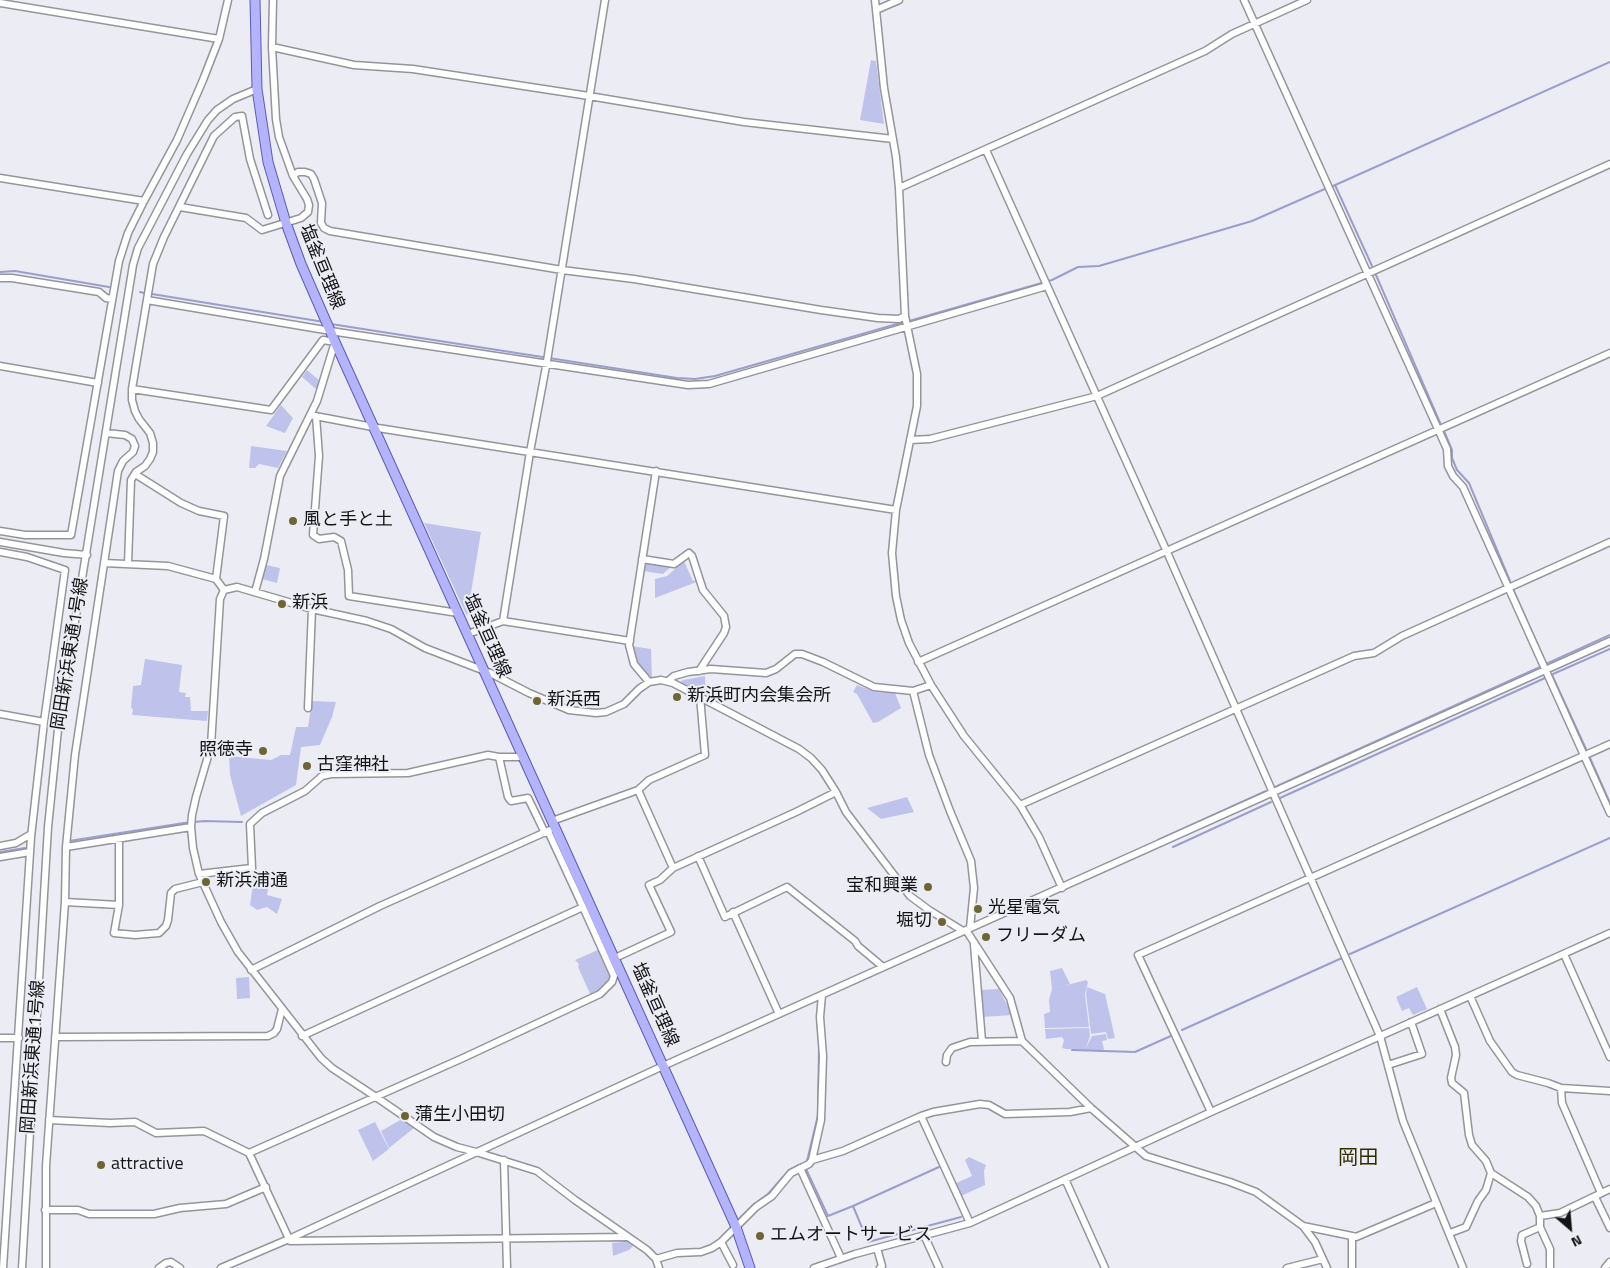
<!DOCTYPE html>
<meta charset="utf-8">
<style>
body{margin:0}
#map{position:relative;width:1610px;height:1268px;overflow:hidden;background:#ecedf4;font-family:"Titillium Web",sans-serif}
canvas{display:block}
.north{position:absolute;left:1545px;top:1203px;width:50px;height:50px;-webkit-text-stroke:4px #ecedf4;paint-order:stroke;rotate:153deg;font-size:14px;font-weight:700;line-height:20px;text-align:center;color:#141416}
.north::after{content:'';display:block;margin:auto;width:18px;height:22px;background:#141416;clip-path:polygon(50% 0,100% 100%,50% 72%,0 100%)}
</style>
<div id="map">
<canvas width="1610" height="1268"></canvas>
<div class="north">N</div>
</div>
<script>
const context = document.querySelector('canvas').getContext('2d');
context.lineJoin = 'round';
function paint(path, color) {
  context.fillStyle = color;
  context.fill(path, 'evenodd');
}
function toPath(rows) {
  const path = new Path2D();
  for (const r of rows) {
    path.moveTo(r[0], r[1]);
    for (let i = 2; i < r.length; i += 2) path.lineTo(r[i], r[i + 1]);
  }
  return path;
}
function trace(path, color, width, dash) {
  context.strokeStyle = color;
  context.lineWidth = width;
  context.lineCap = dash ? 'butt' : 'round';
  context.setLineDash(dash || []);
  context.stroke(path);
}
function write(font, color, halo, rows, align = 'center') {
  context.font = font + ' "Titillium Web","Noto Sans JP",sans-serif';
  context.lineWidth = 4;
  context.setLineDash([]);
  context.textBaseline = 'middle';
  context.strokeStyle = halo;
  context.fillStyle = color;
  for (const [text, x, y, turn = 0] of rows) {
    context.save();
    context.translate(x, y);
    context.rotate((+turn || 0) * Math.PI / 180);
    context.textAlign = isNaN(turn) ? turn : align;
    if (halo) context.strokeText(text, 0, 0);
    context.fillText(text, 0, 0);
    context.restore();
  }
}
paint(toPath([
 [871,60,876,61,884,124,860,120],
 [307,370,320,381,317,390,302,377],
 [281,405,293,418,285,433,266,426],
 [251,446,287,451,278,468,259,464,255,468,249,468],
 [424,523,481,532,467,617,467,616],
 [684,561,693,581,698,579,699,581,655,598,655,579,667,576],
 [645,562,672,566,663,574,643,571],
 [266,565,280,568,277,583,262,579],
 [631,646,651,649,652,678,649,679,635,660],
 [145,659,182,665,179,692,186,693,185,697,190,697,191,711,208,711,207,721,132,715,133,710,131,707,133,686,141,685],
 [705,676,706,697,680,682,683,680],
 [857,685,875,692,895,693,901,708,878,722,873,723,857,694,853,692],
 [312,701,336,702,332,717,320,745,301,747,296,785,241,816,230,775,229,756,271,760,281,755,290,755,296,727,308,727],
 [907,797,914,812,881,819,867,808],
 [255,871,271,874,267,895,282,899,277,914,267,907,257,910,250,905],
 [600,949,611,976,598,992,591,996,578,967,579,964,575,960],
 [1062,968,1070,984,1056,988,1086,980,1088,982,1085,994,1089,1027,1045,1028,1044,1014,1050,1012,1049,1000,1052,989,1050,971],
 [249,977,250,998,237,999,236,978],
 [1087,987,1105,994,1115,1038,1108,1039,1106,1032,1091,1034,1086,994],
 [1417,987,1427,1009,1413,1015,1409,1008,1402,1011,1396,997],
 [999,989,1012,1015,982,1017,979,990],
 [1089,1028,1090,1036,1086,1048,1092,1036,1106,1034,1107,1040,1102,1041,1104,1049,1102,1052,1086,1050,1066,1049,1062,1048,1064,1040,1062,1037,1046,1039,1045,1029],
 [402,1119,414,1128,389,1148,381,1131],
 [375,1122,389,1149,373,1161,358,1130],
 [969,1157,986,1165,984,1171,985,1185,961,1196,954,1184,972,1176,965,1160],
 [624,1240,628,1241,634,1245,629,1250,613,1256,612,1243,623,1242]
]), '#bfc3eb');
trace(toPath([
 [1335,185,1372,266],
 [1333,186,1610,62],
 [0,272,15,271,109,287],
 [1376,275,1441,425],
 [140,292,144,293],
 [152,294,324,322],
 [909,321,1052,280,1078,267,1099,266,1252,221,1327,188],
 [331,324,677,378,695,379,715,376,904,322],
 [1444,431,1452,450,1452,458,1457,470,1469,483,1510,581],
 [1513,589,1546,664],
 [1546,664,1610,635],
 [1553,674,1610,649],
 [1552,675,1586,749],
 [1590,758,1610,803],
 [1275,787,1540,667],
 [1280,798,1545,678],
 [1158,840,1266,791],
 [69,841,184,823,204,821,242,822],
 [1173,847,1271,802],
 [0,852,25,848],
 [1350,954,1610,838],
 [817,1017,818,1032],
 [1182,1030,1342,958],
 [1072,1050,1135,1052,1173,1035],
 [818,1107,819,1045],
 [807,1161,818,1115],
 [806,1169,828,1216,853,1206,868,1242,961,1217],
 [853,1206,939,1167],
 [739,1219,753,1205,768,1194,789,1170,799,1165]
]), '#9b9ecd', 2);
const minor = toPath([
 [875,0,884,88,896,157,899,188,905,316,917,374,917,406,896,510,892,553,896,596,901,620,909,643,931,685,964,736,1020,805,1039,837,1062,888],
 [1244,0,1447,449,1448,466,1453,476,1463,487,1610,813],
 [0,3,219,39],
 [876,10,899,0],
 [272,47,354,65,413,69,589,96,744,122,893,139],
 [986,150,1167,552,1380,1036,1403,1121,1463,1268],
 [293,176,298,172,305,172,311,174,314,179,322,203,321,223,324,228,330,231,562,270,634,279,821,310,878,318,899,319,905,316],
 [0,178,144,201],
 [899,188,1205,51,1232,34,1307,0],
 [180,207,246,218,262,230,301,218,308,212,309,205,307,199,293,176,279,137,276,119,272,47,273,0],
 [0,278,12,278,99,292,106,298,112,299],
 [147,300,337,332,688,385,709,384,1047,286],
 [0,366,98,383],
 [132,389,271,410,323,340,335,342,317,401,280,476,264,559,255,592],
 [310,415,378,428,896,510],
 [316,416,319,456,313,535,319,539,334,537,341,541,348,570,349,596,458,613],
 [910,440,930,439,1097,396,1610,164],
 [135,474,181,503,199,511,224,516,216,579],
 [0,531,25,535,71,535,119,261,128,233,144,201,177,140,203,80,219,39,228,0],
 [0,542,64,553,87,555],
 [0,552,27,557,65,570,44,722],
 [642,559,674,564,689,553,692,556,703,590,724,616,726,627,724,633,699,671],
 [104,563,168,566,216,579,224,590],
 [128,564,131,480,136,472,145,466,150,459,153,452,153,443,150,433,139,419,135,411,132,400,132,389,153,264,164,237,214,136,235,117,242,116,250,159,268,215],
 [503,621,630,641],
 [468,634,503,621,530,452,547,361,605,0],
 [918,662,1610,353],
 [668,681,674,676,688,672,711,669,766,673,776,669,795,654,802,654,823,662,874,687,913,691,931,685],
 [649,682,634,664,629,645,656,471],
 [913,691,929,755,950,811,971,861,974,888,970,928],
 [308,708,312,609],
 [0,714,44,722,31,837,3,1268],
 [523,757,499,757,508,797,511,801,528,798,545,833],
 [638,790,673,868],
 [1020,805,1354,656,1374,653,1402,636,1610,542],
 [552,821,638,790,649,780,705,755,700,696],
 [119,839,119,905,114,933,135,935,159,933,166,926,168,920,171,893,175,889,203,882],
 [0,846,16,843,31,834],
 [66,847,191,827],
 [698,856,725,917,787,887,855,941,858,946,883,967],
 [0,857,30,852],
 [199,874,252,868,250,824,262,813,305,791,322,776,331,774,408,773,488,755,499,757],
 [65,902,119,905],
 [733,912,779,1014],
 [966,930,1010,998,1022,1041,1091,1108,1146,1156,1230,1182,1256,1192,1303,1226,1315,1242,1327,1268],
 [974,945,982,1041],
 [1564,954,1610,1057],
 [615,958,671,932,649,885,660,880,673,868,796,812,836,792],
 [251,970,380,906,550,830],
 [1470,996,1490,1041,1512,1072,1517,1075,1548,1083,1561,1088,1610,1091],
 [1440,1009,1455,1047,1456,1055,1451,1078,1452,1083,1464,1093,1469,1135,1472,1145,1486,1161,1491,1173,1528,1197,1536,1206,1540,1216,1540,1227,1550,1249,1550,1268],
 [302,1036,583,907,548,831],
 [55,1037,268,1036,274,1033,277,1029,282,1009],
 [0,1038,19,1038],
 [946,1062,947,1055,952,1048,970,1042,1022,1041],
 [1388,1065,1422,1054,1411,1022],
 [1561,1088,1562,1103,1601,1193],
 [1211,1112,1138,955,1610,744],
 [921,1116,970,1223],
 [49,1120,110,1123,135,1122,156,1133,204,1131,249,1153,463,1058,600,994,612,982,614,976,583,907],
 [249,1153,290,1241,627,1237],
 [504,1160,507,1268],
 [812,1160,843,1151,921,1116,933,1112,980,1104,989,1105,1005,1114,1070,1112,1091,1108],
 [800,1168,841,1258],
 [1065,1179,1105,1268],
 [1595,1197,1610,1228],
 [45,1210,78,1210,89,1214,154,1214,180,1208,226,1204,266,1187],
 [1540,1216,1560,1213,1610,1189],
 [1303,1226,1352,1236],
 [1450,1233,1466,1227,1478,1201,1486,1190,1491,1173],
 [924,1235,939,1268],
 [721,1242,733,1265],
 [877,1248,882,1266,880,1268],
 [656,1259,677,1253,701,1252,712,1248,721,1242,756,1207,772,1196,791,1173,809,1164,812,1160,821,1120,823,1056,820,1017,822,995],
 [1527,1264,1521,1241,1522,1235,1540,1227],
 [22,1268,48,827,59,720,133,265,138,248,148,229,187,154,208,120,217,110,233,99,257,89],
 [46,1268,46,1166,65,902,66,847,75,755,118,471,123,461,133,452,135,446,132,439,125,435,106,433],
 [159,1268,166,1263,171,1262,180,1268],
 [221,1268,289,1239,663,1066,1610,641],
 [659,1268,656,1259,647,1250,575,1200,537,1171,476,1152,457,1147,434,1137,376,1097,332,1068,321,1058,238,952,221,922,199,874,193,848,191,827,192,815,196,797,211,746,220,599,224,590,237,587,312,609,367,621,391,629,425,648,490,673,529,693,569,710,596,713,606,712,624,704,639,689,649,682,661,680,673,683,799,749,811,758,822,770,836,792,846,812,910,896,929,910,963,931],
 [814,1268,855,1254,970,1223,1211,1112,1610,933],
 [1287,1268,1323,1259],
 [1352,1268,1352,1236,1356,1237,1436,1203],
 [1605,1268,1610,1262]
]);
const major = toPath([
 [255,0,257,89,268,162,286,223,301,264,335,342,736,1227,750,1268]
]);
trace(minor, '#94959b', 9);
trace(major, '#5c5aac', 11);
trace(minor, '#fff', 6);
trace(major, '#b5b3fe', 9);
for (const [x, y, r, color] of [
 [293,521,5,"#6d6632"],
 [282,604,5,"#6d6632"],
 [677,697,5,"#6d6632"],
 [537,701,5,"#6d6632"],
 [263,751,5,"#6d6632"],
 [307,766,5,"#6d6632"],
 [206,882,5,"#6d6632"],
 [928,887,5,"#6d6632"],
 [978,909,5,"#6d6632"],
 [942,922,5,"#6d6632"],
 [986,937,5,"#6d6632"],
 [405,1116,5,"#6d6632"],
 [101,1165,5,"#6d6632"],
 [760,1236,5,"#6d6632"]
]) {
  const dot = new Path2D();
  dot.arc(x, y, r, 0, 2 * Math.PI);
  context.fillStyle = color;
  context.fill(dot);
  trace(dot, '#ecedf4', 2);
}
write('18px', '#141416', '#ecedf4', [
 ["塩釜亘理線",321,267,68],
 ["塩釜亘理線",486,636,66],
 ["岡田新浜東通1号線",71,654,-81],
 ["塩釜亘理線",654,1005,66],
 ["岡田新浜東通1号線",34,1057,-86]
]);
write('18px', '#141416', '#ecedf4', [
 ["風と手と土",303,521],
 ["新浜",292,604],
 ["新浜町内会集会所",687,697],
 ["新浜西",547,701],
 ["照徳寺",253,751,"right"],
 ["古窪神社",317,766],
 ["新浜浦通",216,882],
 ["宝和興業",918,887,"right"],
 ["光星電気",988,909],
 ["堀切",932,922,"right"],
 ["フリーダム",996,937],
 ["蒲生小田切",415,1116],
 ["attractive",111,1165],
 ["エムオートサービス",770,1236]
], 'left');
write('20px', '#322d01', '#ecedf4', [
 ["岡田",1358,1159]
]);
</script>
